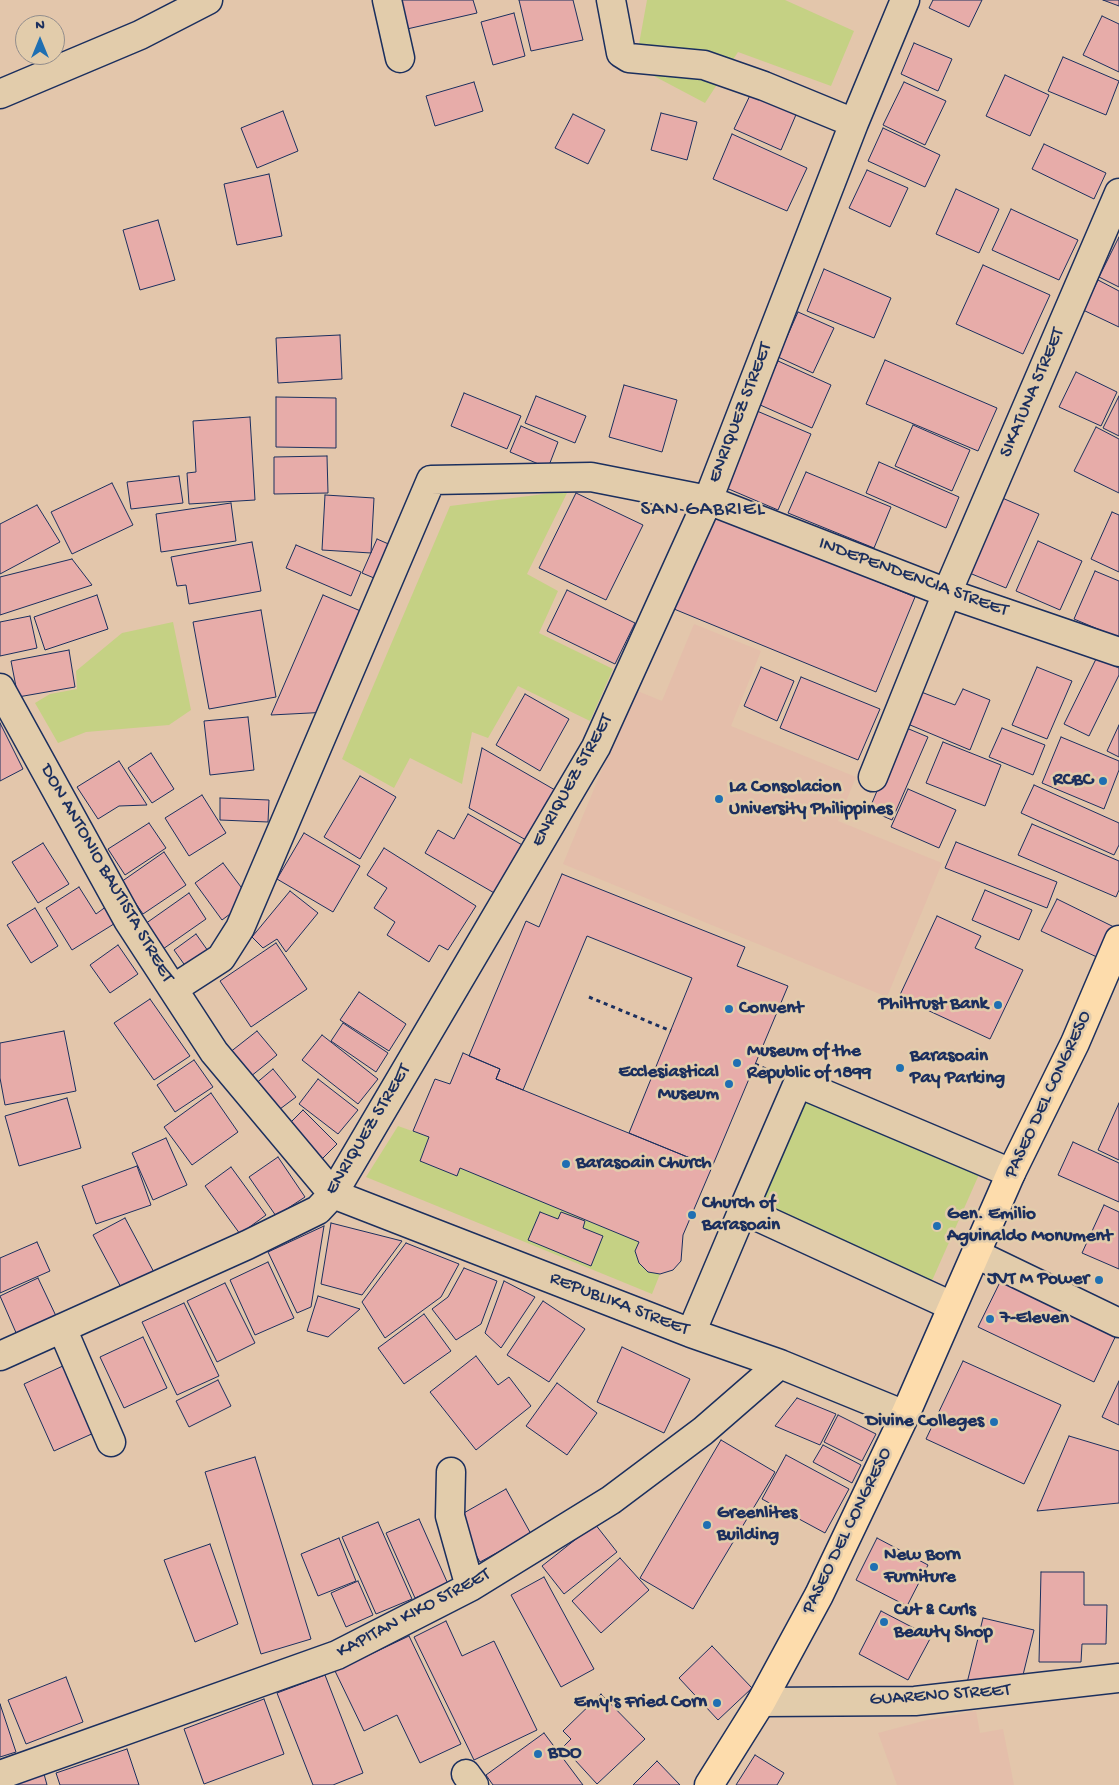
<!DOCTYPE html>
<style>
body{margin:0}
#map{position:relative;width:1119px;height:1785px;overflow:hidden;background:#e3c6ab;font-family:"Gochi Hand",sans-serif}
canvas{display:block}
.north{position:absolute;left:15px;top:15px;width:50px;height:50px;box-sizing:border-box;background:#e2ccab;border:1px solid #928d8c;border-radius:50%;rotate:0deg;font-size:14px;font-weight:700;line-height:20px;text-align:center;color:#1b2f5e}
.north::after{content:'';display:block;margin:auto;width:18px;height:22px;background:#1f6fb2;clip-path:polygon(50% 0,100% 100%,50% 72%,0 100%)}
</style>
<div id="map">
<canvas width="1119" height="1785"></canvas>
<div class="north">N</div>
</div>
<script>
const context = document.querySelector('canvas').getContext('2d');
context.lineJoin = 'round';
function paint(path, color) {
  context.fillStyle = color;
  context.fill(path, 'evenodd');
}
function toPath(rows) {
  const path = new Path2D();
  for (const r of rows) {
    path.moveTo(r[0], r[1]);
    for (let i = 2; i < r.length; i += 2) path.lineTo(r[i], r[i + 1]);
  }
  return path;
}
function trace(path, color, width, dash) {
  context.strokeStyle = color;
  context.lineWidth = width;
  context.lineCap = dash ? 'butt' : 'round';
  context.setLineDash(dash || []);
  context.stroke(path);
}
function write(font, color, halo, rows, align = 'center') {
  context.font = font + ' "Gochi Hand",sans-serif';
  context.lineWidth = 5;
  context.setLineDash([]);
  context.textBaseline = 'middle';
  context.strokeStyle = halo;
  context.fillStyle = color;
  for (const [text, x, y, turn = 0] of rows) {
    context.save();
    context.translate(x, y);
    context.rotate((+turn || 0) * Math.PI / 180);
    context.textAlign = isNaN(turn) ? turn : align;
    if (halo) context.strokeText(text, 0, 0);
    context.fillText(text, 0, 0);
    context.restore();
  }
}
paint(toPath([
 [694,624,761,651,731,726,856,777,838,821,942,863,887,997,563,864,635,690,662,701],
 [976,1711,980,1733,1003,1729,1014,1785,897,1785,878,1733,927,1720]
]), '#e4beaa');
paint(toPath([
 [647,0,785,0,854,31,831,86,738,52,705,103,635,66],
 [568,491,527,574,558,591,539,633,613,669,590,721,518,686,488,738,472,732,462,784,410,758,394,788,342,759,450,506],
 [173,622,191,710,169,725,86,732,58,743,35,703,50,694,77,689,76,671,122,633],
 [806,1094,981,1170,931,1283,756,1206],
 [398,1126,429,1137,420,1161,457,1176,460,1168,639,1242,635,1251,639,1263,648,1272,660,1274,652,1294,366,1177]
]), '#c5d184');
const building = toPath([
 [400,0,473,0,477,13,407,29,400,0],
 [519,0,573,0,583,40,531,51,519,0],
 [933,0,982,0,969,27,929,8,933,0],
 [1103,0,1119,0,1119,6,1103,0],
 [514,13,525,56,493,65,481,22,514,13],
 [1102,16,1119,24,1119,72,1083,55,1102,16],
 [914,43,952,59,938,91,901,74,914,43],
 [1063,57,1119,81,1106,115,1048,91,1063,57],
 [1005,75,1049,95,1030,136,986,116,1005,75],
 [474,82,483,111,435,126,426,96,474,82],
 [904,82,946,101,925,145,883,125,904,82],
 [753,89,798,110,781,150,734,129,753,89],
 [283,111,298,151,257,168,241,128,283,111],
 [661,113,697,122,687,160,651,150,661,113],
 [573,114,605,130,588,164,555,148,573,114],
 [883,128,940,155,925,187,868,161,883,128],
 [732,134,807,168,787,211,713,179,732,134],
 [1044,144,1106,173,1094,199,1032,169,1044,144],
 [867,170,908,188,890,227,849,208,867,170],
 [269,174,282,236,237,245,224,184,269,174],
 [956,189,999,209,979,253,936,234,956,189],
 [1011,209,1078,240,1059,280,992,250,1011,209],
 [158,220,175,280,140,290,123,230,158,220],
 [1119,237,1119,287,1099,277,1119,237],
 [983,265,1050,295,1023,354,956,324,983,265],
 [824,269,891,298,874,338,807,311,824,269],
 [1098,280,1119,291,1119,327,1083,310,1098,280],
 [798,312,834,328,813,373,778,357,798,312],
 [340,335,342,379,278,383,276,338,340,335],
 [885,360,997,408,978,451,866,404,885,360],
 [778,361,831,385,812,428,758,404,778,361],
 [1076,372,1117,392,1101,426,1059,407,1076,372],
 [624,385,677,400,662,452,609,437,624,385],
 [464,393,521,416,507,449,451,426,464,393],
 [536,396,586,416,575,443,525,423,536,396],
 [1119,396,1119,436,1103,428,1119,396],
 [276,397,336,398,336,448,276,447,276,397],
 [757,411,811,434,778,510,724,487,757,411],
 [250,417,255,500,189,504,187,473,196,472,193,421,250,417],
 [913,425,970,450,952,491,895,466,913,425],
 [521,426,558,442,548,468,510,452,521,426],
 [1096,427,1119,439,1119,493,1074,471,1096,427],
 [327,456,328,493,274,494,274,457,327,456],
 [879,462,959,497,946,528,866,493,879,462],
 [806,472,891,507,874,548,788,513,806,472],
 [179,476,183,503,131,509,127,482,179,476],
 [112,483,133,525,72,554,51,512,112,483],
 [576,493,643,525,606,600,539,568,576,493],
 [325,495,374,498,371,553,322,550,325,495],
 [1000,497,1039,514,1006,588,967,572,1000,497],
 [231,503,236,541,161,552,156,514,231,503],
 [37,505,60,542,0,574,0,524,37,505],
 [1112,512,1119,515,1119,572,1091,559,1112,512],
 [713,514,915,597,876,692,674,609,713,514],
 [377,539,400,549,386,583,362,573,377,539],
 [1038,541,1082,561,1060,610,1016,591,1038,541],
 [252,542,261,591,189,604,186,585,177,586,171,557,252,542],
 [296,545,361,572,351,596,286,568,296,545],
 [72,559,92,585,0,615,0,577,72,559],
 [1095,571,1119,581,1119,638,1074,619,1095,571],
 [567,590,635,623,615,664,547,631,567,590],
 [97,595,108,629,45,650,34,617,97,595],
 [323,595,370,615,329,712,271,715,323,595],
 [261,610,276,697,209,709,193,622,261,610],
 [30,616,37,648,0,656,0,622,30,616],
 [69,650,75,687,18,697,11,661,69,650],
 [1097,657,1119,668,1119,675,1089,736,1064,724,1097,657],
 [761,667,794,681,777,721,744,706,761,667],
 [1037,667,1072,681,1047,739,1012,725,1037,667],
 [801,677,880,709,858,760,780,728,801,677],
 [963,689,990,700,970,750,903,722,916,690,955,705,963,689],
 [525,694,569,719,540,771,496,745,525,694],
 [248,717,254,770,210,775,204,721,248,717],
 [0,723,23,769,0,781,0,723],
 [1119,725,1119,757,1107,751,1119,725],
 [904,727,928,737,892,820,869,810,904,727],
 [1002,728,1045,745,1033,775,989,757,1002,728],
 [1061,737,1119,761,1119,770,1104,809,1042,783,1061,737],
 [943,742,1001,765,985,806,926,783,943,742],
 [482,748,555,790,526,840,469,808,482,748],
 [151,753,174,789,152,803,128,768,151,753],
 [119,761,147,805,119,806,98,819,77,787,119,761],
 [360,776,396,797,360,859,324,837,360,776],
 [1034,785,1119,823,1119,845,1114,855,1021,813,1034,785],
 [908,789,956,810,939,848,891,827,908,789],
 [202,795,226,833,189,856,165,818,202,795],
 [220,798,269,800,268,822,220,820,220,798],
 [468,814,524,846,496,894,425,853,438,830,454,839,468,814],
 [149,823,166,848,125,875,108,849,149,823],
 [1032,824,1119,861,1119,890,1116,897,1018,855,1032,824],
 [304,833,360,866,333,912,277,879,304,833],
 [956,842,1057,882,1047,908,945,868,956,842],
 [43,843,69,884,38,903,12,862,43,843],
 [384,848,476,906,448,950,439,945,429,962,387,935,395,922,374,908,387,888,367,875,384,848],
 [164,852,186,885,143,914,121,882,164,852],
 [223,863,250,899,222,920,195,883,223,863],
 [562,874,745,947,737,966,788,986,712,1167,629,1133,692,978,587,936,523,1090,496,1079,500,1069,469,1056,526,921,539,927,562,874],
 [79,887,96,914,107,906,117,922,72,950,46,908,79,887],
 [985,890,1032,910,1019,940,972,920,985,890],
 [290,891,318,913,286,952,277,939,263,948,252,937,290,891],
 [189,893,206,919,163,949,145,924,189,893],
 [1057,899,1114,927,1099,958,1041,931,1057,899],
 [35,908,58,946,31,963,7,925,35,908],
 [937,916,981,936,975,948,1023,970,990,1039,899,997,937,916],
 [196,934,213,958,191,974,174,950,196,934],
 [276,943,307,989,251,1027,220,981,276,943],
 [118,945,138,974,110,993,90,965,118,945],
 [359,992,406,1024,389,1051,340,1020,359,992],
 [150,999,190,1056,154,1080,114,1023,150,999],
 [343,1023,388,1053,376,1072,331,1041,343,1023],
 [64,1031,76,1091,5,1105,0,1078,0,1043,64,1031],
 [257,1031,277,1055,250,1077,229,1053,257,1031],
 [322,1035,378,1079,358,1104,302,1060,322,1035],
 [463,1053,500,1069,496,1079,712,1167,683,1235,681,1261,673,1270,660,1274,648,1272,639,1263,635,1251,639,1242,460,1168,457,1176,420,1161,429,1137,413,1131,435,1079,450,1084,463,1053],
 [194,1060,213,1087,175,1112,157,1085,194,1060],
 [273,1069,296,1097,276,1112,254,1085,273,1069],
 [318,1079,358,1110,338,1134,299,1104,318,1079],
 [211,1093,238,1132,192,1165,164,1127,211,1093],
 [67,1098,81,1148,19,1166,5,1116,67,1098],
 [1119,1103,1119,1160,1098,1150,1119,1103],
 [303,1110,337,1144,319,1162,285,1128,303,1110],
 [166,1138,187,1185,153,1200,132,1153,166,1138],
 [1073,1142,1119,1163,1119,1202,1058,1175,1073,1142],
 [278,1157,305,1197,276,1216,249,1177,278,1157],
 [137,1166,151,1205,96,1224,82,1186,137,1166],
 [231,1167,266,1215,240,1234,205,1186,231,1167],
 [1104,1205,1119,1212,1119,1269,1082,1253,1104,1205],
 [540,1212,558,1219,561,1212,585,1221,583,1228,603,1236,591,1266,528,1240,540,1212],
 [125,1218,156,1276,124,1293,93,1235,125,1218],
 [331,1223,402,1241,362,1295,321,1284,331,1223],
 [324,1226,311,1307,297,1313,268,1252,324,1226],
 [37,1242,50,1271,0,1293,0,1258,37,1242],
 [406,1243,459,1264,441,1297,385,1338,362,1302,406,1243],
 [268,1262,294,1318,255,1335,230,1280,268,1262],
 [464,1268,497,1281,481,1324,456,1340,432,1309,448,1297,464,1268],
 [1003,1276,1118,1331,1094,1382,978,1327,1003,1276],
 [38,1278,56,1316,17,1335,0,1296,38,1278],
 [504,1281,535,1297,501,1348,485,1333,504,1281],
 [225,1283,255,1343,217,1362,187,1301,225,1283],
 [318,1296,360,1309,328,1337,307,1331,318,1296],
 [543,1301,585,1329,549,1382,507,1355,543,1301],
 [184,1303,219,1376,177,1395,142,1322,184,1303],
 [424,1314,451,1351,404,1384,378,1348,424,1314],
 [143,1337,167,1388,124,1408,100,1357,143,1337],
 [622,1347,690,1379,664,1433,597,1402,622,1347],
 [476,1356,498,1385,509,1377,531,1406,476,1450,430,1392,476,1356],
 [963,1361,1061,1405,1024,1484,926,1439,963,1361],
 [65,1365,96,1432,54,1451,24,1384,65,1365],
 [218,1380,231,1406,189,1427,176,1401,218,1380],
 [1119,1381,1119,1425,1102,1417,1119,1381],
 [557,1383,597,1413,567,1455,526,1426,557,1383],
 [797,1398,836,1414,820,1445,775,1426,797,1398],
 [838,1415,876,1434,862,1461,824,1442,838,1415],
 [1069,1436,1119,1451,1119,1503,1037,1511,1069,1436],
 [721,1440,775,1472,693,1609,640,1578,721,1440],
 [823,1445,861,1465,852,1483,813,1462,823,1445],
 [786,1455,849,1489,825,1533,762,1499,786,1455],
 [255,1457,311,1639,261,1654,205,1472,255,1457],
 [506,1489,531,1534,480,1562,455,1518,506,1489],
 [419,1519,448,1584,415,1598,386,1533,419,1519],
 [378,1522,412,1599,376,1614,342,1537,378,1522],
 [595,1524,617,1552,564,1594,542,1566,595,1524],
 [339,1538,356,1581,318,1596,301,1554,339,1538],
 [877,1538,928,1565,907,1606,856,1580,877,1538],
 [210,1544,238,1624,195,1642,164,1560,210,1544],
 [620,1558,649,1590,601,1633,572,1601,620,1558],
 [1041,1572,1084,1572,1084,1605,1107,1605,1106,1644,1082,1644,1081,1662,1039,1662,1041,1572],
 [544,1577,594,1669,561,1687,511,1595,544,1577],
 [358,1581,373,1615,346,1627,331,1593,358,1581],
 [881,1611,931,1637,908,1680,859,1654,881,1611],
 [983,1618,1034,1630,1023,1675,967,1683,983,1618],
 [446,1621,462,1656,494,1641,537,1730,474,1760,414,1637,446,1621],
 [409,1636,461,1744,420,1763,397,1715,364,1731,335,1671,409,1636],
 [712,1646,752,1688,718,1720,679,1678,712,1646],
 [325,1675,363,1773,333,1785,313,1785,277,1693,325,1675],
 [66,1677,83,1722,26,1744,8,1700,66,1677],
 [601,1694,645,1739,597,1784,563,1747,571,1739,563,1731,601,1694],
 [264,1699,284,1754,204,1784,184,1729,264,1699],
 [0,1704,16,1752,0,1757,0,1704],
 [544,1733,583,1785,493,1785,486,1775,544,1733],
 [127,1749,139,1785,60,1785,56,1773,127,1749],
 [755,1755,784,1773,777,1785,736,1785,755,1755],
 [657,1761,680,1785,633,1785,657,1761],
 [44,1774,47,1785,5,1785,44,1774]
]);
paint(building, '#e7aca9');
trace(building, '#1b2f5e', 1);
const minor = toPath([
 [387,0,400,58],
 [611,0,621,53,629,58,704,65,764,86,854,123],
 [0,94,140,35,208,0],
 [0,688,128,920,214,1052,333,1194,691,1333,780,1364,905,1415],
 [873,777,947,593,1119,193],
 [173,989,221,958,240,928,431,480,591,477,708,500,947,593,1119,652],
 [976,1254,1119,1323],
 [952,1306,743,1210,798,1083,1011,1173],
 [62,1328,111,1442],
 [691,1333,743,1210],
 [0,1356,247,1245,318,1210,333,1194,596,747,708,500,854,123,905,0],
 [451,1472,450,1516,470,1587],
 [761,1702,915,1701,1119,1678],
 [466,1774,474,1785],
 [0,1775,337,1655,470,1587,611,1500,703,1431,780,1364]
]);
const major = toPath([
 [709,1785,761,1702,819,1595,905,1415,1011,1173,1075,1043,1119,940]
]);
trace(minor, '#1b2f5e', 31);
trace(major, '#1b2f5e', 31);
trace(toPath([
 [589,997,671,1031],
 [755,1064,770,1071]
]), '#1b2f5e', 3, [4, 4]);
trace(minor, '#e2ccab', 28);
trace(major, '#fddcac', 28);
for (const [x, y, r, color] of [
 [1103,781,5,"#1f6fb2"],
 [719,799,5,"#1f6fb2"],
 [998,1005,5,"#1f6fb2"],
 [729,1009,5,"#1f6fb2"],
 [737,1063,5,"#1f6fb2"],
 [900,1068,5,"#1f6fb2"],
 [729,1084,5,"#1f6fb2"],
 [566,1164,5,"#1f6fb2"],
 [692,1215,5,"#1f6fb2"],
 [937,1226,5,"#1f6fb2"],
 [1099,1280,5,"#1f6fb2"],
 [990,1319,5,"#1f6fb2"],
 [994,1422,5,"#1f6fb2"],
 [707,1525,5,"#1f6fb2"],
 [874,1567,5,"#1f6fb2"],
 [884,1622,5,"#1f6fb2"],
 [717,1703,5,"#1f6fb2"],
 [538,1754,5,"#1f6fb2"]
]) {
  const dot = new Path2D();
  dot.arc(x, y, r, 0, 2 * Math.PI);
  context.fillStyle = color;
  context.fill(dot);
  trace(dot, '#e2ccab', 2);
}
write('19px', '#1b2f5e', '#e2ccab', [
 ["SIKATUNA STREET",1033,393,-67],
 ["ENRIQUEZ STREET",741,413,-69],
 ["INDEPENDENCIA STREET",913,578,20],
 ["ENRIQUEZ STREET",573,781,-61],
 ["DON ANTONIO BAUTISTA STREET",106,874,60],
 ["PASEO DEL CONGRESO",1049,1095,-65],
 ["ENRIQUEZ STREET",369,1130,-59],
 ["REPUBLIKA STREET",619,1305,21],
 ["PASEO DEL CONGRESO",848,1531,-64],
 ["KAPITAN KIKO STREET",414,1614,-28],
 ["GUARENO STREET",940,1696,-4]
]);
write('bold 19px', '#1b2f5e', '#e2ccab', [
 ["RCBC",1093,781,"right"],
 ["La Consolacion",729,788],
 ["University Philippines",729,810],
 ["Philtrust Bank",988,1005,"right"],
 ["Convent",739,1009],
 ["Museum of the",747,1052],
 ["Republic of 1899",747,1074],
 ["Barasoain",910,1057],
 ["Pay Parking",910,1079],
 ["Ecclesiastical",719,1073,"right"],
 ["Museum",719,1095,"right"],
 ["Barasoain Church",576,1164],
 ["Church of",702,1204],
 ["Barasoain",702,1226],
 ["Gen. Emilio",947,1215],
 ["Aguinaldo Monument",947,1237],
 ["JVT M Power",1089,1280,"right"],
 ["7-Eleven",1000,1319],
 ["Divine Colleges",984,1422,"right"],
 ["Greenlites",717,1514],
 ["Building",717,1536],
 ["New Born",884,1556],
 ["Furniture",884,1578],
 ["Cut & Curls",894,1611],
 ["Beauty Shop",894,1633],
 ["Emy's Fried Corn",707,1703,"right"],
 ["BDO",548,1754]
], 'left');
context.letterSpacing = '1px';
write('21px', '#1b2f5e', '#e2ccab', [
 ["SAN GABRIEL",703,511]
]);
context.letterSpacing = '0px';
</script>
